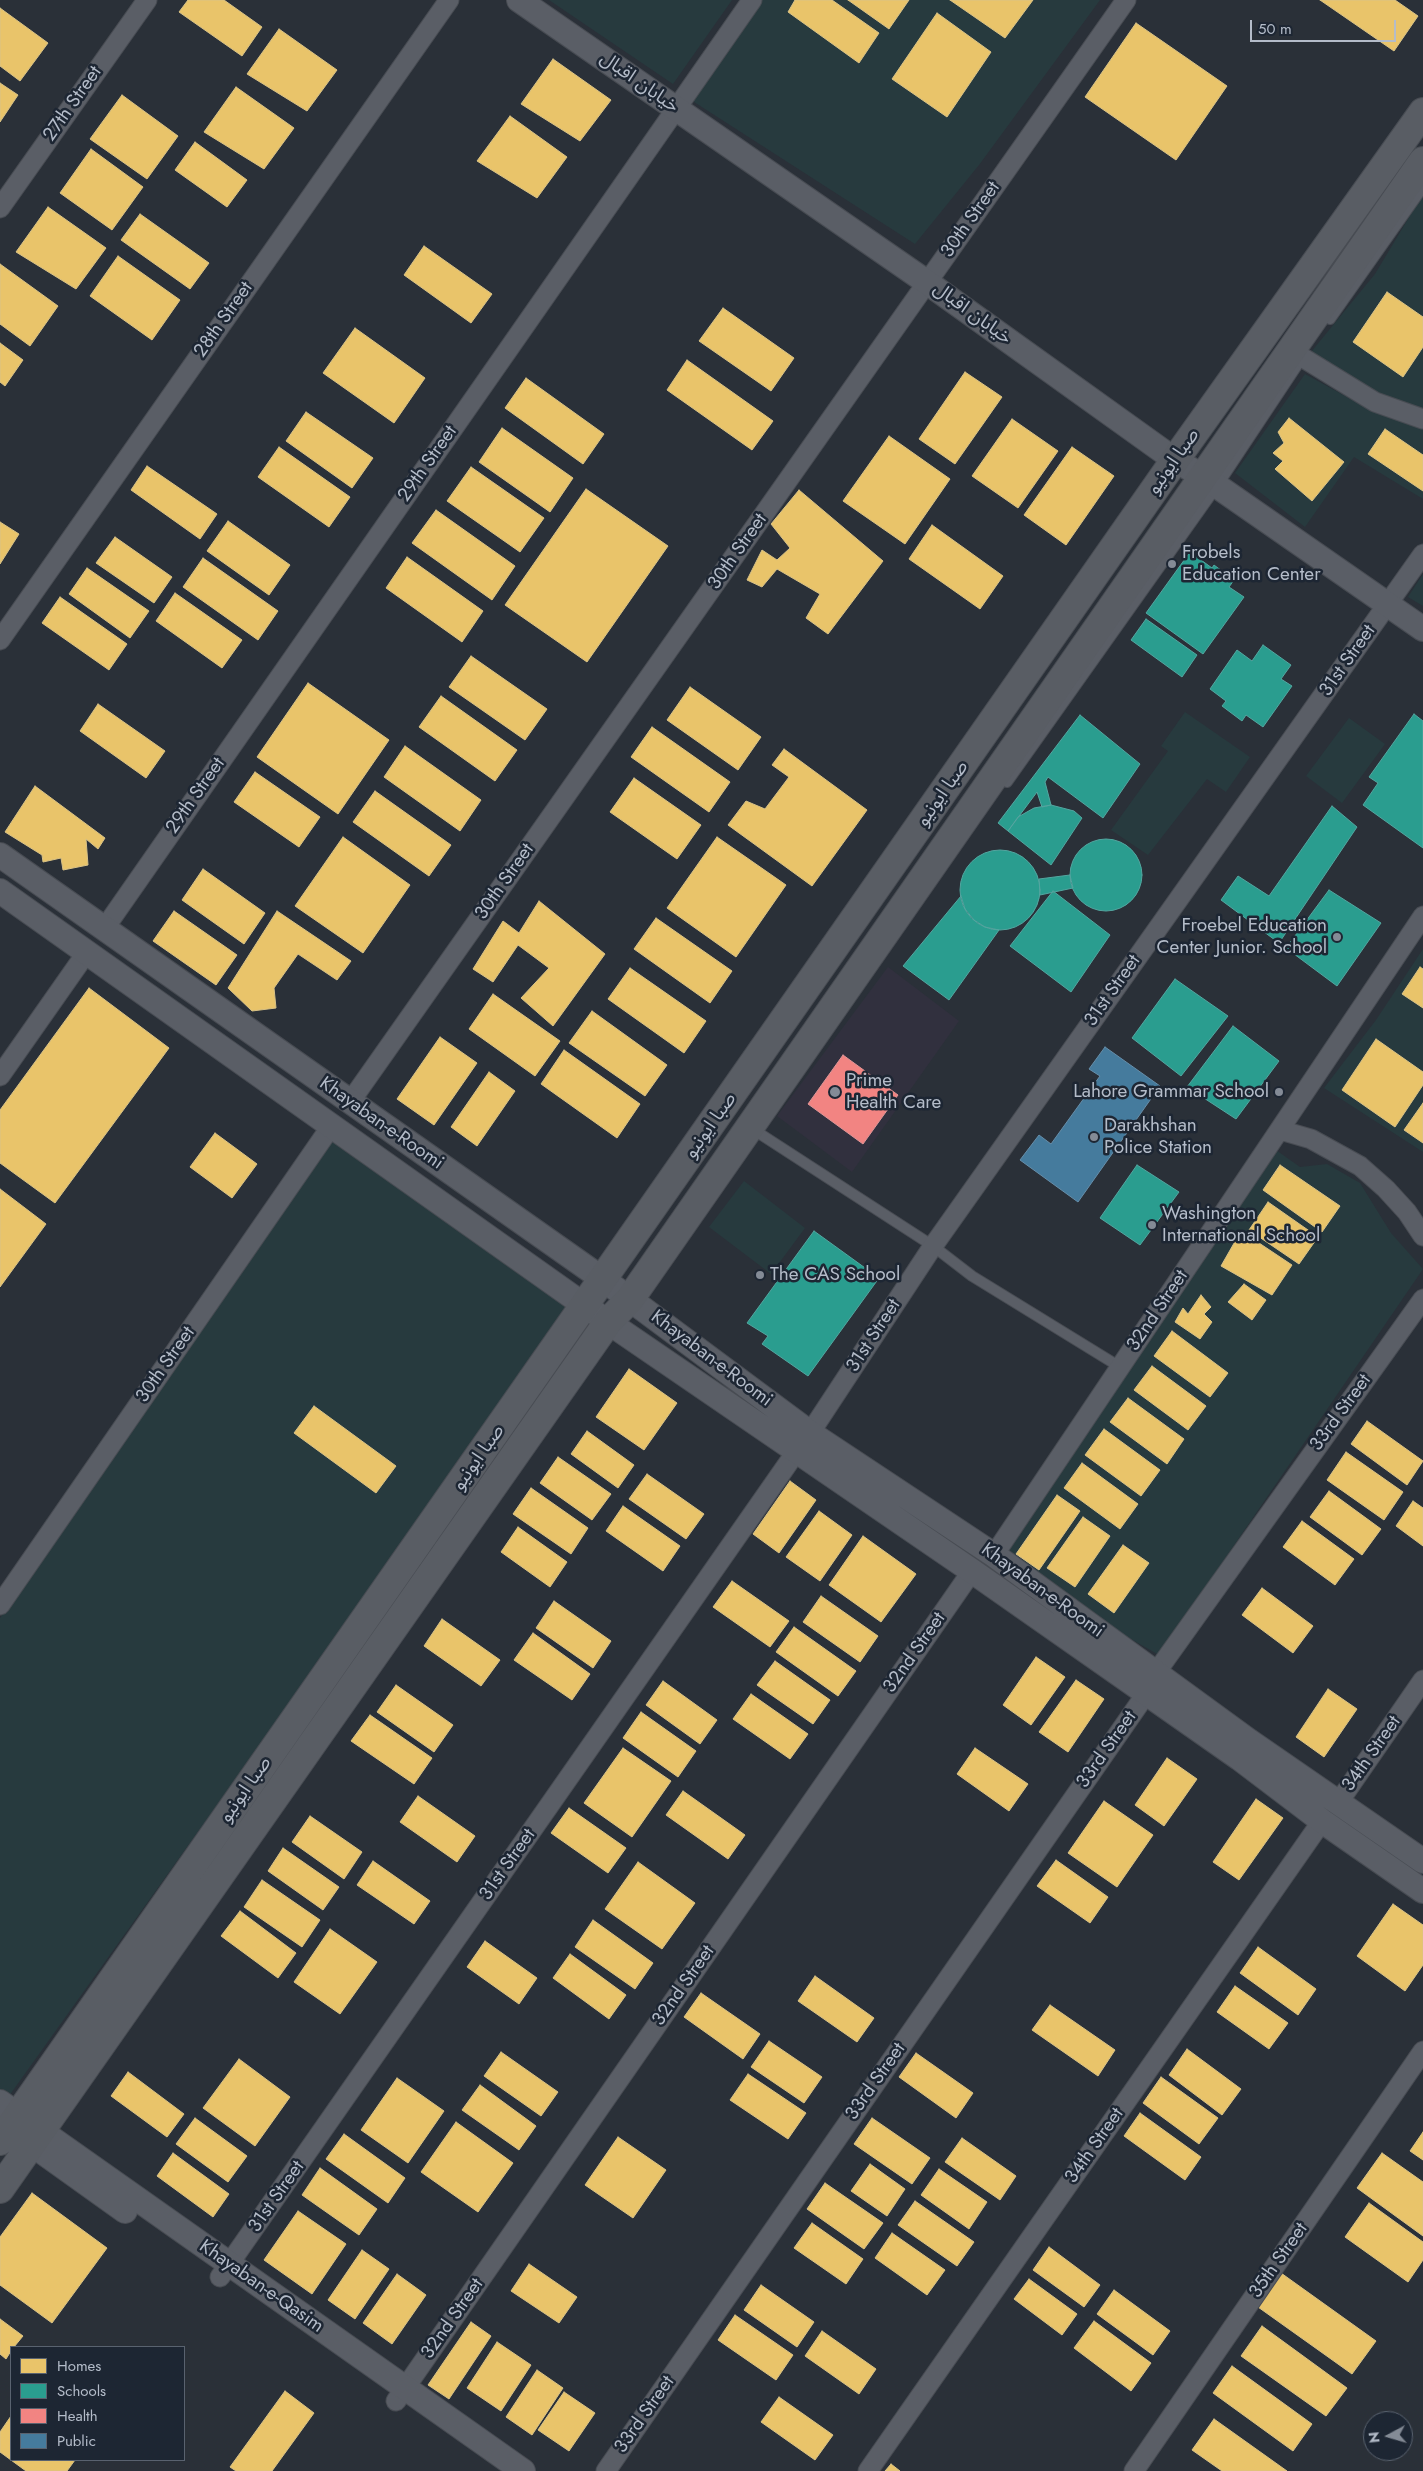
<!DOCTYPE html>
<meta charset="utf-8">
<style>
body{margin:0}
#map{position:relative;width:1423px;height:2471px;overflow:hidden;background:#2a3038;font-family:Jost,sans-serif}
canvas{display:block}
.legend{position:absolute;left:10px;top:2346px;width:175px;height:115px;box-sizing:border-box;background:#1d2633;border:1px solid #59626f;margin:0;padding:6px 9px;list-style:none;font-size:15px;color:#b4bcc9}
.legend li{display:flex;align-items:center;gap:10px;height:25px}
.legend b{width:25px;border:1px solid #59626f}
.north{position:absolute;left:1363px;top:2411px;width:50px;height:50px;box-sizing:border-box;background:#1d2633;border:1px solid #59626f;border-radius:50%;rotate:264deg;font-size:14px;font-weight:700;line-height:20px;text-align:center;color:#b4bcc9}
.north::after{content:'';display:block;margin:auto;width:18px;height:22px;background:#848b96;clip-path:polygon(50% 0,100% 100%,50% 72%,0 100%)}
.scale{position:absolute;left:1250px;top:20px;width:146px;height:22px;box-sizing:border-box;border:2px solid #b4bcc9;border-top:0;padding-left:6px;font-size:15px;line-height:18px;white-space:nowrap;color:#b4bcc9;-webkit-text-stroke:4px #1d2633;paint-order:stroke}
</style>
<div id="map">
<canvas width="1423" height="2471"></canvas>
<ul class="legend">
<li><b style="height:14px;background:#e9c46a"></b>Homes</li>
<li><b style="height:14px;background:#2a9d8f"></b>Schools</li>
<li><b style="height:14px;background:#f28482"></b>Health</li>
<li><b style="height:14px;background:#457b9d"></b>Public</li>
</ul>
<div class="north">N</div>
<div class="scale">50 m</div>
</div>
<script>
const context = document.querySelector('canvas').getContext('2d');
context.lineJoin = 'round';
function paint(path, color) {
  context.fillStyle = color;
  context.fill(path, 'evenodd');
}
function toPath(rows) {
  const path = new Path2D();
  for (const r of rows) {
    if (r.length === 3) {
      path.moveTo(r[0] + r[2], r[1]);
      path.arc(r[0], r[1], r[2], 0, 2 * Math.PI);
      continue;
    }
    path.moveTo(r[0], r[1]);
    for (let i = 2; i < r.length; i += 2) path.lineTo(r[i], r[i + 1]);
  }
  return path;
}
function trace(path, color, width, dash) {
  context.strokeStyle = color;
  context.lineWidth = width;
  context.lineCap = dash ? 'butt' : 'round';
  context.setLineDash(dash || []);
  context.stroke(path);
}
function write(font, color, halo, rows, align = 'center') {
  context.font = font + ' Jost,"Noto Sans Arabic",sans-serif';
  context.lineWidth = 5;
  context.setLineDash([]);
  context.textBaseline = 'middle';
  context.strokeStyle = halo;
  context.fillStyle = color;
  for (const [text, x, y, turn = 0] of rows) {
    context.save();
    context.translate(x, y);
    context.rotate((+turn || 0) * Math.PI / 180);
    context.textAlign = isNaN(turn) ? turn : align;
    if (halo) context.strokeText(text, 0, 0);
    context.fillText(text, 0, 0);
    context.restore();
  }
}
paint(toPath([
 [888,967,959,1021,852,1172,777,1116]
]), '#31303e');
paint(toPath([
 [549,0,732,0,673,84],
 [762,0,1100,0,979,165,915,244,691,100],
 [1423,194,1423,411,1384,399,1311,352,1375,274],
 [1305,374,1367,408,1403,417,1423,428,1423,499,1354,457,1305,527,1235,473],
 [1423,574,1423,606,1408,597],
 [1185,712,1250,757,1226,792,1207,779,1148,855,1111,830,1168,751,1161,746],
 [1349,718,1385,744,1342,803,1306,776],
 [1423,949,1423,1152,1324,1088,1376,1020],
 [334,1138,574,1306,9,2096,0,2090,0,1618],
 [1276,1150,1300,1167,1327,1164,1360,1183,1391,1233,1423,1269,1159,1655,1108,1626,1005,1552],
 [744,1181,805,1228,771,1274,709,1227]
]), '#273a3e');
const homes = toPath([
 [188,0,224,0,262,27,242,56,179,12,188,0],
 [795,0,832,0,879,33,859,63,788,12,795,0],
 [848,0,909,0,889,29,848,0],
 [950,0,1033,0,1005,38,950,0],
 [1320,0,1395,0,1418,16,1394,51,1320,0],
 [0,8,48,43,20,81,0,66,0,8],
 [937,13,991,52,947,117,892,79,937,13],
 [1136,23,1227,86,1176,160,1085,97,1136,23],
 [279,29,337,70,307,111,247,74,279,29],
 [553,59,611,100,580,141,521,104,553,59],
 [0,83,18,95,0,122,0,83],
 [236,87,294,128,264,169,204,132,236,87],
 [122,95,178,136,147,179,90,139,122,95],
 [510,116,567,157,537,198,477,161,510,116],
 [195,142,247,180,227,207,175,170,195,142],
 [91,149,143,187,112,230,60,193,91,149],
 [48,207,106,248,76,289,16,252,48,207],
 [140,214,209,263,190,289,121,240,140,214],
 [424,246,492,294,471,323,404,275,424,246],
 [118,256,180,300,152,340,90,296,118,256],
 [0,264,58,306,30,346,0,324,0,264],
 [1387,292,1423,317,1423,347,1403,377,1353,342,1387,292],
 [723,308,794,358,771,391,699,341,723,308],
 [355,328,425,378,394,423,323,373,355,328],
 [0,343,23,360,5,386,0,382,0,343],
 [687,360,773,421,752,450,667,390,687,360],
 [965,372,1002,397,955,464,919,439,965,372],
 [526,378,604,434,583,464,505,408,526,378],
 [306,412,373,458,352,488,286,441,306,412],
 [1289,418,1344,462,1312,501,1275,469,1283,461,1273,453,1284,443,1278,432,1289,418],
 [1012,419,1058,451,1018,508,972,476,1012,419],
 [502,428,573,478,550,512,479,462,502,428],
 [1385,429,1423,455,1423,491,1368,454,1385,429],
 [889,436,950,479,905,544,843,501,889,436],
 [279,447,350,497,329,527,258,477,279,447],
 [1072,447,1114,476,1066,545,1024,515,1072,447],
 [147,466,217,514,200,539,131,490,147,466],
 [471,467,544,518,520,552,447,501,471,467],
 [586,489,668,546,587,662,505,605,586,489],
 [799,490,883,561,828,634,806,618,820,594,777,569,762,587,747,580,762,550,777,560,790,548,771,524,799,490],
 [436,510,515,566,492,600,412,543,436,510],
 [228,521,290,565,269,595,207,551,228,521],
 [0,522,19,534,0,564,0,522],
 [932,525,1003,576,980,609,909,559,932,525],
 [115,537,172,577,154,603,96,563,115,537],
 [407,557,483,611,462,642,386,588,407,557],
 [203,558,278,611,258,640,183,587,203,558],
 [87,568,149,611,130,638,69,594,87,568],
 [175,593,242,640,222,668,156,621,175,593],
 [60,597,127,644,109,670,42,623,60,597],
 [471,656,547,709,525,740,449,687,471,656],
 [308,683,389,740,338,814,257,757,308,683],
 [690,687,761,737,738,770,667,720,690,687],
 [441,696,517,750,495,781,419,727,441,696],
 [98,704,165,751,146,778,80,731,98,704],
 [652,727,730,782,709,812,631,757,652,727],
 [405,746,481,800,460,831,384,777,405,746],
 [784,749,867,810,812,886,728,825,746,801,765,809,789,777,772,765,784,749],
 [255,772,320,817,299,847,234,802,255,772],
 [634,778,701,825,677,859,610,812,634,778],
 [35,786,105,838,98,849,86,839,88,865,63,870,61,858,43,862,42,855,5,832,35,786],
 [375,791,451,845,429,876,353,822,375,791],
 [343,837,410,885,363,953,295,906,343,837],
 [717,837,786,885,736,957,667,908,717,837],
 [203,869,265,913,244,944,182,900,203,869],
 [539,901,605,954,553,1026,521,998,549,968,518,945,493,982,473,969,503,921,519,933,539,901],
 [174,911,237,955,216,985,153,941,174,911],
 [277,911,351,961,337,980,298,954,274,988,276,1008,252,1011,228,988,277,911],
 [656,918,732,971,710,1003,634,949,656,918],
 [1420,967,1423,969,1423,1008,1402,994,1420,967],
 [630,968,706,1021,684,1053,608,999,630,968],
 [89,988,169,1048,55,1203,0,1163,0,1110,89,988],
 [493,994,560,1041,535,1076,469,1029,493,994],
 [592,1011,667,1065,645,1096,569,1043,592,1011],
 [440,1037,477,1063,434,1125,397,1099,440,1037],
 [1376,1039,1423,1072,1423,1085,1395,1127,1342,1090,1376,1039],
 [564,1050,640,1104,617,1138,541,1084,564,1050],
 [489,1072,515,1091,477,1146,451,1127,489,1072],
 [1423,1103,1423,1143,1404,1130,1423,1103],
 [215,1133,257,1164,232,1198,190,1167,215,1133],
 [1280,1165,1340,1206,1322,1232,1263,1190,1280,1165],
 [0,1189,46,1224,0,1287,0,1189],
 [1268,1202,1318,1237,1299,1264,1249,1230,1268,1202],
 [1241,1231,1292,1265,1272,1295,1221,1266,1241,1231],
 [1244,1284,1266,1300,1252,1320,1228,1302,1244,1284],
 [1201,1295,1211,1307,1204,1314,1212,1322,1200,1339,1175,1322,1183,1308,1188,1314,1201,1295],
 [1172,1331,1228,1373,1210,1397,1154,1356,1172,1331],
 [1152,1366,1206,1406,1188,1430,1134,1390,1152,1366],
 [629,1369,677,1403,644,1450,596,1417,629,1369],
 [1128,1398,1184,1439,1167,1464,1110,1422,1128,1398],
 [314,1406,396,1466,376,1493,294,1433,314,1406],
 [1367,1421,1423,1461,1407,1485,1351,1444,1367,1421],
 [1104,1429,1160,1470,1141,1496,1085,1455,1104,1429],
 [587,1431,634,1465,618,1488,571,1454,587,1431],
 [1346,1452,1403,1492,1384,1520,1327,1480,1346,1452],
 [558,1457,611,1494,592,1520,540,1483,558,1457],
 [1082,1463,1138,1504,1120,1529,1064,1488,1082,1463],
 [647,1474,704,1514,686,1539,629,1499,647,1474],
 [790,1481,816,1500,779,1553,753,1534,790,1481],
 [531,1488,588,1528,571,1554,513,1514,531,1488],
 [1329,1491,1381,1529,1362,1555,1310,1517,1329,1491],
 [1057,1495,1080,1511,1039,1570,1016,1554,1057,1495],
 [1413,1501,1423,1508,1423,1546,1396,1526,1413,1501],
 [623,1506,680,1546,663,1571,606,1531,623,1506],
 [819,1511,852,1535,820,1581,786,1557,819,1511],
 [1083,1517,1110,1536,1075,1587,1047,1568,1083,1517],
 [1302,1521,1354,1559,1335,1585,1283,1547,1302,1521],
 [518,1527,567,1562,550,1587,501,1552,518,1527],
 [863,1536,916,1574,881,1622,829,1585,863,1536],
 [1123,1545,1149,1563,1114,1613,1088,1594,1123,1545],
 [732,1581,789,1621,770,1647,713,1607,732,1581],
 [1262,1588,1313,1626,1293,1653,1242,1615,1262,1588],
 [821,1596,878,1636,860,1662,803,1622,821,1596],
 [554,1601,611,1641,593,1668,536,1628,554,1601],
 [442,1619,500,1660,481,1686,424,1646,442,1619],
 [794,1627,856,1671,838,1696,776,1652,794,1627],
 [533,1633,590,1674,572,1700,514,1660,533,1633],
 [1036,1657,1065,1677,1031,1725,1003,1705,1036,1657],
 [775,1661,830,1700,813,1724,757,1685,775,1661],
 [1076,1680,1104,1699,1068,1752,1039,1732,1076,1680],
 [663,1681,717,1720,700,1744,646,1705,663,1681],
 [396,1685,453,1725,434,1752,377,1712,396,1685],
 [1328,1689,1357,1709,1324,1757,1296,1737,1328,1689],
 [751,1694,808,1734,790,1759,733,1719,751,1694],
 [641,1712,696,1751,678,1777,623,1738,641,1712],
 [370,1715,432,1758,414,1784,351,1741,370,1715],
 [623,1748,671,1781,632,1837,584,1803,623,1748],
 [975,1748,1028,1784,1009,1811,957,1774,975,1748],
 [1167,1758,1197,1779,1164,1826,1135,1805,1167,1758],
 [683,1791,745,1835,728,1859,666,1815,683,1791],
 [418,1796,475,1836,457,1862,400,1822,418,1796],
 [1256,1799,1283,1818,1239,1880,1213,1862,1256,1799],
 [1104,1801,1153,1835,1117,1887,1068,1853,1104,1801],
 [569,1808,626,1848,608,1873,551,1833,569,1808],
 [310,1816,362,1852,344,1879,292,1842,310,1816],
 [283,1848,339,1887,323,1910,268,1871,283,1848],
 [1056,1860,1108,1897,1090,1923,1037,1886,1056,1860],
 [373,1861,430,1901,414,1924,357,1885,373,1861],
 [638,1862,695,1903,662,1949,605,1909,638,1862],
 [262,1880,320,1920,302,1947,244,1907,262,1880],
 [1393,1904,1423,1925,1423,1965,1405,1991,1357,1956,1393,1904],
 [240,1911,296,1953,278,1978,221,1936,240,1911],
 [593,1920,653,1963,635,1989,575,1947,593,1920],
 [330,1929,377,1962,340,2014,294,1982,330,1929],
 [485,1941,537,1978,519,2004,467,1967,485,1941],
 [1258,1947,1316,1989,1298,2015,1240,1973,1258,1947],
 [570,1954,626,1995,609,2019,553,1978,570,1954],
 [815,1976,874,2018,857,2042,798,2001,815,1976],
 [1235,1986,1288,2023,1269,2049,1217,2012,1235,1986],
 [701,1993,760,2034,743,2059,684,2017,701,1993],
 [1050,2005,1115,2050,1098,2076,1032,2030,1050,2005],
 [769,2041,822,2077,804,2103,751,2067,769,2041],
 [1187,2049,1241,2089,1222,2115,1169,2075,1187,2049],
 [501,2052,558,2092,541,2116,484,2076,501,2052],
 [916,2053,973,2093,956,2118,899,2077,916,2053],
 [239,2059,290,2097,255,2146,203,2108,239,2059],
 [128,2072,184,2114,167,2137,111,2096,128,2072],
 [748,2074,806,2113,788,2139,730,2100,748,2074],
 [1161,2077,1218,2118,1199,2144,1143,2103,1161,2077],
 [397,2078,444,2111,408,2163,361,2130,397,2078],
 [480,2085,536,2126,519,2150,462,2110,480,2085],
 [1140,2113,1201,2157,1185,2180,1124,2136,1140,2113],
 [195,2118,247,2156,228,2182,176,2144,195,2118],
 [872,2118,930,2158,912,2184,854,2144,872,2118],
 [456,2122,513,2163,478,2212,421,2172,456,2122],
 [1423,2132,1423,2160,1410,2151,1423,2132],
 [344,2134,405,2178,388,2203,326,2159,344,2134],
 [618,2137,666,2170,633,2218,585,2185,618,2137],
 [962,2138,1016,2176,1000,2200,945,2162,962,2138],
 [173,2153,229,2194,213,2217,157,2176,173,2153],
 [1382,2153,1423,2182,1423,2236,1357,2188,1382,2153],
 [870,2164,905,2189,887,2216,851,2191,870,2164],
 [320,2168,377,2209,359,2235,302,2195,320,2168],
 [939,2169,987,2202,969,2229,921,2195,939,2169],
 [825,2183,883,2223,864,2249,807,2209,825,2183],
 [32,2193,107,2248,52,2323,0,2285,0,2237,32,2193],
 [915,2201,974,2242,957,2266,898,2225,915,2201],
 [1369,2203,1423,2242,1423,2260,1408,2282,1345,2237,1369,2203],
 [298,2211,346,2244,312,2294,264,2260,298,2211],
 [812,2223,863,2259,846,2284,794,2248,812,2223],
 [892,2233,945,2270,927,2295,875,2258,892,2233],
 [1049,2247,1100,2285,1084,2307,1033,2270,1049,2247],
 [362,2250,389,2269,355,2319,328,2300,362,2250],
 [529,2264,577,2297,559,2323,511,2291,529,2264],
 [1281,2273,1376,2341,1352,2374,1258,2307,1281,2273],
 [397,2274,426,2295,392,2344,363,2323,397,2274],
 [1029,2279,1077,2314,1062,2335,1014,2299,1029,2279],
 [761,2285,814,2322,797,2347,744,2310,761,2285],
 [1114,2290,1170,2331,1153,2355,1097,2314,1114,2290],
 [735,2315,793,2355,776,2380,718,2340,735,2315],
 [0,2319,23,2336,14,2347,11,2347,11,2351,6,2359,0,2354,0,2319],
 [1094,2321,1151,2363,1131,2391,1074,2348,1094,2321],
 [471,2322,491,2336,449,2399,428,2385,471,2322],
 [1262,2326,1347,2388,1326,2416,1241,2356,1262,2326],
 [822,2331,876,2369,859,2394,805,2356,822,2331],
 [497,2342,531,2365,501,2411,467,2388,497,2342],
 [1232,2366,1312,2424,1293,2451,1213,2393,1232,2366],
 [537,2370,563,2388,532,2435,506,2417,537,2370],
 [285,2391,314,2413,272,2471,236,2471,230,2467,285,2391],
 [564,2392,595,2413,569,2451,538,2430,564,2392],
 [779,2397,833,2435,815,2460,761,2422,779,2397],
 [11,2416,11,2460,75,2460,67,2471,26,2471,0,2452,0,2432,11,2416],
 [1214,2419,1287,2471,1222,2471,1192,2450,1214,2419],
 [891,2464,900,2471,885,2471,891,2464]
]);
paint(homes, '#e9c46a');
trace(homes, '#d9c286', 1);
const schools = toPath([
 [1190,552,1212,568,1214,565,1234,580,1229,587,1244,597,1203,654,1146,613,1190,552],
 [1146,619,1197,655,1182,677,1131,640,1146,619],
 [1263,645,1291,665,1281,679,1292,686,1263,727,1246,715,1242,721,1222,706,1226,701,1210,689,1237,650,1252,661,1263,645],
 [1414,714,1423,721,1423,848,1363,805,1378,783,1369,777,1414,714],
 [1080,715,1140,764,1103,818,1048,777,1045,782,1051,805,1042,807,1037,792,1008,831,998,823,1080,715],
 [1051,805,1074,811,1082,818,1051,865,1008,831,1018,817,1034,808,1051,805],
 [1332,806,1357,827,1279,943,1221,900,1238,876,1269,896,1332,806],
 [1106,875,36],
 [1000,890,40],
 [1070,875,1073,888,1040,895,1039,879,1070,875],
 [1329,890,1381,923,1337,986,1286,948,1329,890],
 [1053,891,1110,935,1071,992,1010,946,1053,891],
 [961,896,965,909,974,920,985,927,999,930,949,1000,903,966,961,896],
 [1175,979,1228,1016,1181,1076,1132,1038,1175,979],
 [1233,1026,1279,1061,1236,1119,1187,1087,1233,1026],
 [1137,1165,1179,1192,1140,1245,1100,1218,1137,1165],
 [814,1231,879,1278,808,1376,762,1344,768,1336,747,1323,814,1231]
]);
paint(schools, '#2a9d8f');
trace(schools, '#53a6a0', 1);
const health = toPath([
 [843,1055,898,1095,863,1144,808,1104,843,1055]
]);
paint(health, '#f28482');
trace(health, '#df9597', 1);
const public = toPath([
 [1105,1047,1160,1086,1078,1202,1020,1160,1039,1135,1051,1144,1100,1076,1089,1069,1105,1047]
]);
paint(public, '#457b9d');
trace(public, '#668eaa', 1);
const service = toPath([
 [1330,319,1423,187],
 [1007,782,1217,486,1300,361],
 [751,1128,933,1246,972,1276,1120,1367]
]);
const minor = toPath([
 [0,208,147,0],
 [1292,351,1375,402,1423,419],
 [0,640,449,0],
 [104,929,752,0],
 [0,1076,87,952],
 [350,1102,1126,0],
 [1280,1130,1311,1139,1360,1166,1386,1189,1407,1212,1423,1236],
 [810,1433,933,1246,1423,554],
 [994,1555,1423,916],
 [0,1605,332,1125],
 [1155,1674,1423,1299],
 [1338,1803,1423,1680],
 [220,2277,796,1452],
 [396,2401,972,1571],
 [606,2471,1146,1694],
 [868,2471,1322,1821],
 [1134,2471,1423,2051]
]);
const tertiary = toPath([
 [519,0,928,283,1175,460,1204,477,1423,629],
 [0,855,604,1280,810,1433,994,1555,1249,1741,1423,1861],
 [0,891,608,1322,972,1571,1239,1758,1322,1821,1423,1891],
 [0,2102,523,2471],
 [16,2133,125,2211]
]);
const secondary = toPath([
 [0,2141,1175,460,1423,112],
 [0,2189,608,1322,630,1299,1423,161]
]);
trace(service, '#484c53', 12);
trace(minor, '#484c53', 21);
trace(tertiary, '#484c53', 26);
trace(secondary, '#484c53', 30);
trace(service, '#5a5e66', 10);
trace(minor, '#5a5e66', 19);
trace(tertiary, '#5a5e66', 24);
trace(secondary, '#595d64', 28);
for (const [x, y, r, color] of [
 [1172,564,5,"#848b96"],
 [1337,937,5,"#848b96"],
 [835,1092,6,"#848b96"],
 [1279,1092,5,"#848b96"],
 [1094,1137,5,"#848b96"],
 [1152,1225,5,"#848b96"],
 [760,1275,5,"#848b96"]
]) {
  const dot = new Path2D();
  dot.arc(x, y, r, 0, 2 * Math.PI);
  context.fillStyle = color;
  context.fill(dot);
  trace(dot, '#1d2633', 2);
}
write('19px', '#b4bcc9', '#1d2633', [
 ["خیابان اقبال",639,83,35],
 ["27th Street",73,104,-55],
 ["30th Street",971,220,-55],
 ["خیابان اقبال",972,314,36],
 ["28th Street",224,320,-55],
 ["صبا ایونیو",1174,462,-55],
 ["29th Street",428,464,-55],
 ["30th Street",738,552,-55],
 ["31st Street",1348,661,-55],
 ["صبا ایونیو",943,794,-55],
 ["29th Street",196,796,-55],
 ["30th Street",505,882,-55],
 ["31st Street",1113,991,-55],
 ["Khayaban-e-Roomi",381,1124,35],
 ["صبا ایونیو",711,1126,-55],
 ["32nd Street",1158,1311,-56],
 ["31st Street",874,1336,-57],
 ["Khayaban-e-Roomi",711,1359,37],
 ["30th Street",166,1365,-55],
 ["33rd Street",1341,1413,-54],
 ["صبا ایونیو",479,1458,-55],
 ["Khayaban-e-Roomi",1042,1591,36],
 ["32nd Street",915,1653,-55],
 ["33rd Street",1107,1750,-55],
 ["34th Street",1372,1754,-55],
 ["صبا ایونیو",246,1790,-55],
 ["31st Street",508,1865,-55],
 ["32nd Street",684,1986,-55],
 ["33rd Street",876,2082,-55],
 ["34th Street",1095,2146,-55],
 ["31st Street",277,2197,-55],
 ["35th Street",1279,2261,-55],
 ["Khayaban-e-Qasim",261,2287,35],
 ["32nd Street",453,2319,-55],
 ["33rd Street",645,2415,-55]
]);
write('19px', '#b4bcc9', '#1d2633', [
 ["Frobels",1182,553],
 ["Education Center",1182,575],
 ["Froebel Education",1327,926,"right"],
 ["Center Junior. School",1327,948,"right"],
 ["Prime",846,1081],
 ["Health Care",846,1103],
 ["Lahore Grammar School",1269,1092,"right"],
 ["Darakhshan",1104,1126],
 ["Police Station",1104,1148],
 ["Washington",1162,1214],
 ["International School",1162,1236],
 ["The CAS School",770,1275]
], 'left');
</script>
